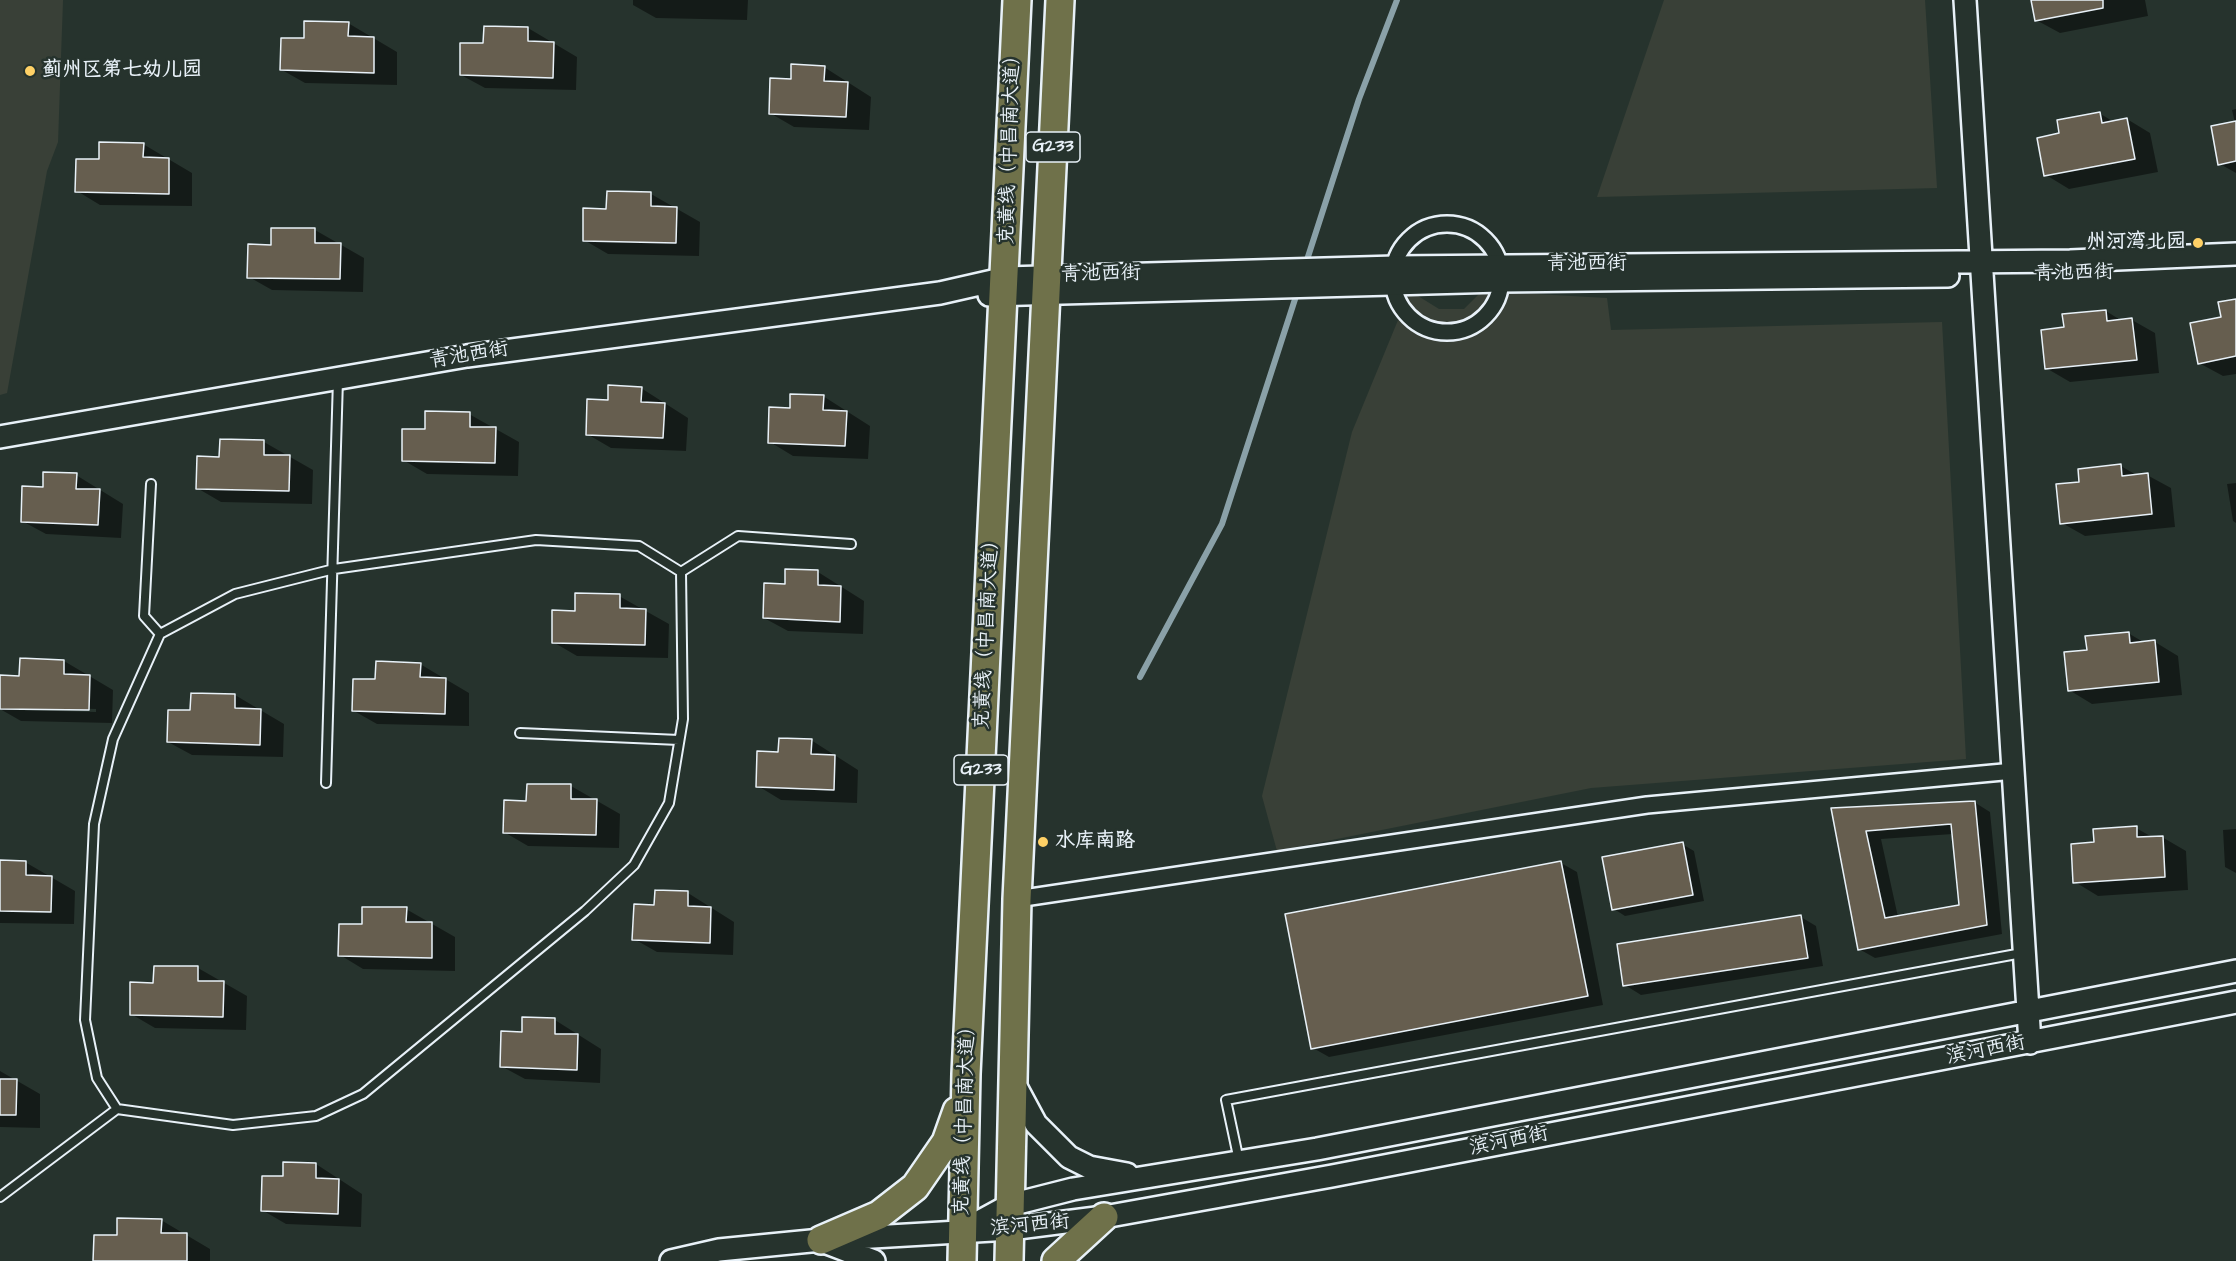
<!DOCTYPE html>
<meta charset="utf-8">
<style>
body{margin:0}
canvas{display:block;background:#26332d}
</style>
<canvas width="2236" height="1261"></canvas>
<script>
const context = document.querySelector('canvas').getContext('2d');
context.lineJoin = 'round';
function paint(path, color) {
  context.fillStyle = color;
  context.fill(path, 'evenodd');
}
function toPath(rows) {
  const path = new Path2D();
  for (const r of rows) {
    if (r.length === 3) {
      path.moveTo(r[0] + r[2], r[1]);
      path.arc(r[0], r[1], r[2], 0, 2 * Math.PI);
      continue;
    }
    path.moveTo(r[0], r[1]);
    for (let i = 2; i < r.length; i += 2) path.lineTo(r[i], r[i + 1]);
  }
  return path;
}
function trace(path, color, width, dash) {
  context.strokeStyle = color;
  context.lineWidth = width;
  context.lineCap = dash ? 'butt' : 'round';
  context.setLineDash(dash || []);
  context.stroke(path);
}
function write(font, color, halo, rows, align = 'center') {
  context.font = font + ' "Architects Daughter","LXGW WenKai TC",sans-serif';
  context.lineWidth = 5;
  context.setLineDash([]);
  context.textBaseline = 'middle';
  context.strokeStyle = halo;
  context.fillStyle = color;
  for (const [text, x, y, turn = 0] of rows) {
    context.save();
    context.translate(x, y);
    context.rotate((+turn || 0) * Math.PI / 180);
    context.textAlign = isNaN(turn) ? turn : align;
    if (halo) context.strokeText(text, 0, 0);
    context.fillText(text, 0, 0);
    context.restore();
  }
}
paint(toPath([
 [0,0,63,0,58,142,47,171,7,393,0,395],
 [1664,0,1925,0,1937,188,1597,197],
 [1410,291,1439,309,1464,309,1482,291,1607,298,1611,330,1942,322,1966,759,1591,788,1277,851,1262,796,1352,432]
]), '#394037');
paint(toPath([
 [633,0,748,0,747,20,656,18,633,5],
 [2032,0,2145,0,2148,16,2060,33,2036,20],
 [348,23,397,52,397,85,305,83,282,70],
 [528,28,577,57,576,90,485,88,461,75,485,45],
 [824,67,871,97,869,130,794,127,770,113,792,81],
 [2236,109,2236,173,2220,164,2235,123,2232,110],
 [2099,113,2114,122,2127,119,2150,133,2158,172,2069,189,2046,175,2061,134],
 [143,144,192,173,192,206,100,205,77,191,100,161],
 [651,194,700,222,699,256,608,254,584,240,608,210],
 [315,230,364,258,363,292,272,290,249,277,272,246],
 [2236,300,2236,374,2223,376,2199,363,2223,318],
 [2106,311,2122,321,2132,320,2155,333,2159,373,2070,382,2046,368,2065,329],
 [641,388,688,418,686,451,611,448,587,434,609,402],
 [823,396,870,426,868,459,793,456,770,442,791,410],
 [469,414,519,442,518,476,427,474,403,460,427,430],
 [264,442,313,470,312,504,221,502,197,488,221,458],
 [2121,466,2138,476,2147,475,2171,488,2175,527,2085,536,2062,523,2081,483],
 [76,475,123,504,121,538,46,534,22,521,44,489],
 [2236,483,2236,523,2233,521,2227,484],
 [787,570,818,572,864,601,863,634,788,631,764,618,786,585],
 [619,596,669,624,668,658,577,656,553,642],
 [2128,633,2145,643,2155,642,2178,656,2182,695,2092,704,2069,690,2088,651],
 [64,661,113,690,112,723,21,721,0,709,0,677,21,678],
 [19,707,96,709,96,712,19,710],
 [420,664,469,693,469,726,377,724,354,711,377,681],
 [235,695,284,724,283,757,192,755,168,742,192,712],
 [811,740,858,770,857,803,781,800,758,786,780,754],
 [571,786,620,814,619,848,528,846,504,832,528,802],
 [1974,802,1990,812,2002,934,1875,958,1859,949,1833,809],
 [1953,834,1960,907,1898,917,1881,839],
 [2136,828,2154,838,2162,837,2186,851,2188,890,2098,896,2075,882,2095,844],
 [2236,829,2236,873,2225,867,2223,830],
 [1682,844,1694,851,1704,901,1625,916,1614,909],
 [0,862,25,862,75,891,74,924,0,923],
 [1561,863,1577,872,1603,1005,1329,1057,1313,1048],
 [688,893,734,922,733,955,657,952,634,939,655,906],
 [406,909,455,937,455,971,363,969,340,955,363,926],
 [1801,917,1816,926,1823,966,1641,995,1625,985],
 [198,968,247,996,246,1030,155,1028,131,1014,155,984],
 [524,1019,555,1020,601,1049,600,1083,525,1079,501,1066,523,1034],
 [0,1071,40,1094,40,1128,0,1127],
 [285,1163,316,1164,362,1194,361,1227,286,1224,262,1210,284,1178],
 [161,1220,210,1249,210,1261,95,1261,118,1237]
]), '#0007');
trace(toPath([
 [1305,266,1359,99,1397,0],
 [1140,677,1222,524,1298,290]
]), '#8aa1a8', 6);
const building = toPath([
 [2031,0,2103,0,2103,8,2035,21,2031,0],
 [304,21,349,22,348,36,374,37,374,73,280,70,281,38,304,38,304,21],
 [484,26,528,27,528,41,554,42,553,78,460,75,460,43,483,43,484,26],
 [791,64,825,66,824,81,848,82,846,117,769,114,770,78,791,79,791,64],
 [2100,112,2102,123,2127,118,2135,159,2044,176,2037,138,2059,133,2057,120,2100,112],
 [2236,121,2236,161,2218,165,2211,126,2236,121],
 [99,142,144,143,143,157,169,158,169,194,75,192,76,159,99,159,99,142],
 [607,191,651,192,651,206,677,207,676,243,583,241,583,208,606,209,607,191],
 [271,228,315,228,315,243,341,243,340,279,247,278,248,244,271,245,271,228],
 [2236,299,2236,356,2198,364,2190,323,2221,317,2218,302,2236,299],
 [2106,310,2107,321,2132,318,2137,360,2045,369,2041,330,2064,327,2062,314,2106,310],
 [608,385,642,387,641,402,665,403,663,438,586,435,587,399,608,400,608,385],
 [790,394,824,395,823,410,847,411,845,446,768,443,769,407,790,408,790,394],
 [425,411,470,412,470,427,496,427,495,463,402,461,402,429,425,429,425,411],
 [220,439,264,440,264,455,290,455,289,491,196,489,197,456,219,457,220,439],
 [2121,464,2122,476,2148,473,2152,514,2060,524,2056,484,2079,482,2078,469,2121,464],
 [43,472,77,473,76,489,100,489,98,525,21,522,22,486,43,487,43,472],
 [785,569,818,570,818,585,841,586,840,622,763,618,764,583,785,584,785,569],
 [575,593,620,594,620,608,646,609,645,645,552,643,552,610,575,611,575,593],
 [2129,632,2130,643,2155,640,2159,682,2068,691,2064,652,2087,650,2085,636,2129,632],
 [20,658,64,660,64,674,90,675,89,710,0,709,0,675,19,676,20,658],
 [376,661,421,663,420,677,446,678,445,714,352,711,353,679,375,679,376,661],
 [191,693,235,694,235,708,261,709,260,745,167,742,168,710,190,710,191,693],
 [779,738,812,739,811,754,835,755,834,790,756,787,757,751,778,752,779,738],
 [527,784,571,784,571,799,597,799,596,835,503,833,504,800,526,801,527,784],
 [1975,801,1987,925,1858,950,1831,808,1975,801],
 [1951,824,1959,905,1885,918,1866,831,1951,824],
 [2137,826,2137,837,2163,836,2165,877,2073,883,2071,844,2094,842,2093,829,2137,826],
 [1683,842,1693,895,1612,910,1602,857,1683,842],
 [0,860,26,861,26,875,52,876,51,912,0,911,0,860],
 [1561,861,1588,996,1311,1049,1285,914,1561,861],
 [655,890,688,891,688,906,711,907,710,943,632,940,634,904,654,905,655,890],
 [362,907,407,907,406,922,432,922,432,958,338,956,339,924,362,924,362,907],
 [1801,915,1808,958,1623,986,1617,944,1801,915],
 [154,966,198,966,198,981,224,981,223,1017,130,1015,130,982,153,983,154,966],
 [522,1017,555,1018,555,1034,578,1034,577,1070,500,1067,501,1031,522,1032,522,1017],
 [0,1079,17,1079,16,1115,0,1115,0,1079],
 [283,1162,316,1163,316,1178,339,1179,338,1214,261,1211,262,1176,283,1176,283,1162],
 [117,1218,162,1219,161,1233,187,1233,187,1261,93,1261,94,1235,117,1235,117,1218]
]);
paint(building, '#665e4f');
trace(building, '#e8f1f8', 1.5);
const lane = toPath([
 [151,484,144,616,160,634],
 [520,733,679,740],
 [326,783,338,379],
 [117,1109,97,1078,85,1020,94,824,113,739,160,634,235,594,334,569,536,540,639,546,681,572,738,536,851,544],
 [1239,1161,1226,1100,2022,953],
 [0,1197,117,1109,233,1125,316,1116,363,1094,585,911,634,865,669,803,683,719,681,572]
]);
const street = toPath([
 [1447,278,54],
 [1017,899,1647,805,2014,771]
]);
const secondary = toPath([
 [1965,0,2030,1043],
 [989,295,1501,281,1948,276],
 [0,437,467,356,940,293,1006,278,1395,267,2070,261,2236,254],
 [1014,1083,1036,1124,1069,1157,1089,1167,1127,1174],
 [966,1229,1010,1205,1073,1189,1317,1149,2236,971],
 [827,1243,874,1261],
 [671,1261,719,1250,821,1240,1010,1229,1104,1217,1332,1176,2236,1002]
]);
const highway = toPath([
 [821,1240,879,1215,915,1187,946,1142,957,1111],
 [962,1261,966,1074,1017,0],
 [1009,1261,1017,899,1060,0],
 [1056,1261,1104,1217]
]);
trace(lane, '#e8f1f8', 12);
trace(street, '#e8f1f8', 20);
trace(secondary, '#e8f1f8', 26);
trace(highway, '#e8f1f8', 32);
trace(lane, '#26332d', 8);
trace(street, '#26332d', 15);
trace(secondary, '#26332d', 21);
trace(highway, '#6f714a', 27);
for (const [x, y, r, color] of [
 [30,71,6,"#ffd166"],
 [2198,243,6,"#ffd166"],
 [1043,842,6,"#ffd166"]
]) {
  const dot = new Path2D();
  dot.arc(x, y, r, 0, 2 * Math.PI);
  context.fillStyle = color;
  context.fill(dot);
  trace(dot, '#26332d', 2);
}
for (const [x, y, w] of [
 [1053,147,54],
 [981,770,54]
]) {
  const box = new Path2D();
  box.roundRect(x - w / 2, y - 15, w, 30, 4.5);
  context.fillStyle = '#26332d';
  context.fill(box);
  trace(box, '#e8f1f8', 1.5);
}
write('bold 18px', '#e8f1f8', null, [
 ["G233",1053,147],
 ["G233",981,770]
]);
write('bold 20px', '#e8f1f8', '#26332d', [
 ["蓟州区第七幼儿园",42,71],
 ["州河湾北园",2186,243,"right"],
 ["水库南路",1055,842]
], 'left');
write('20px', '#e8f1f8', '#26332d', [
 ["克黄线（中昌南大道）",1011,145,-88],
 ["青池西街",1587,265],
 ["青池西街",2074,274,-1],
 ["青池西街",1101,275,-1],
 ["青池西街",469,356,-9],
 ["克黄线（中昌南大道）",988,630,-87],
 ["滨河西街",1986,1051,-11],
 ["克黄线（中昌南大道）",966,1116,-88],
 ["滨河西街",1509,1142,-11],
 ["滨河西街",1030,1226,-5]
]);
</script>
